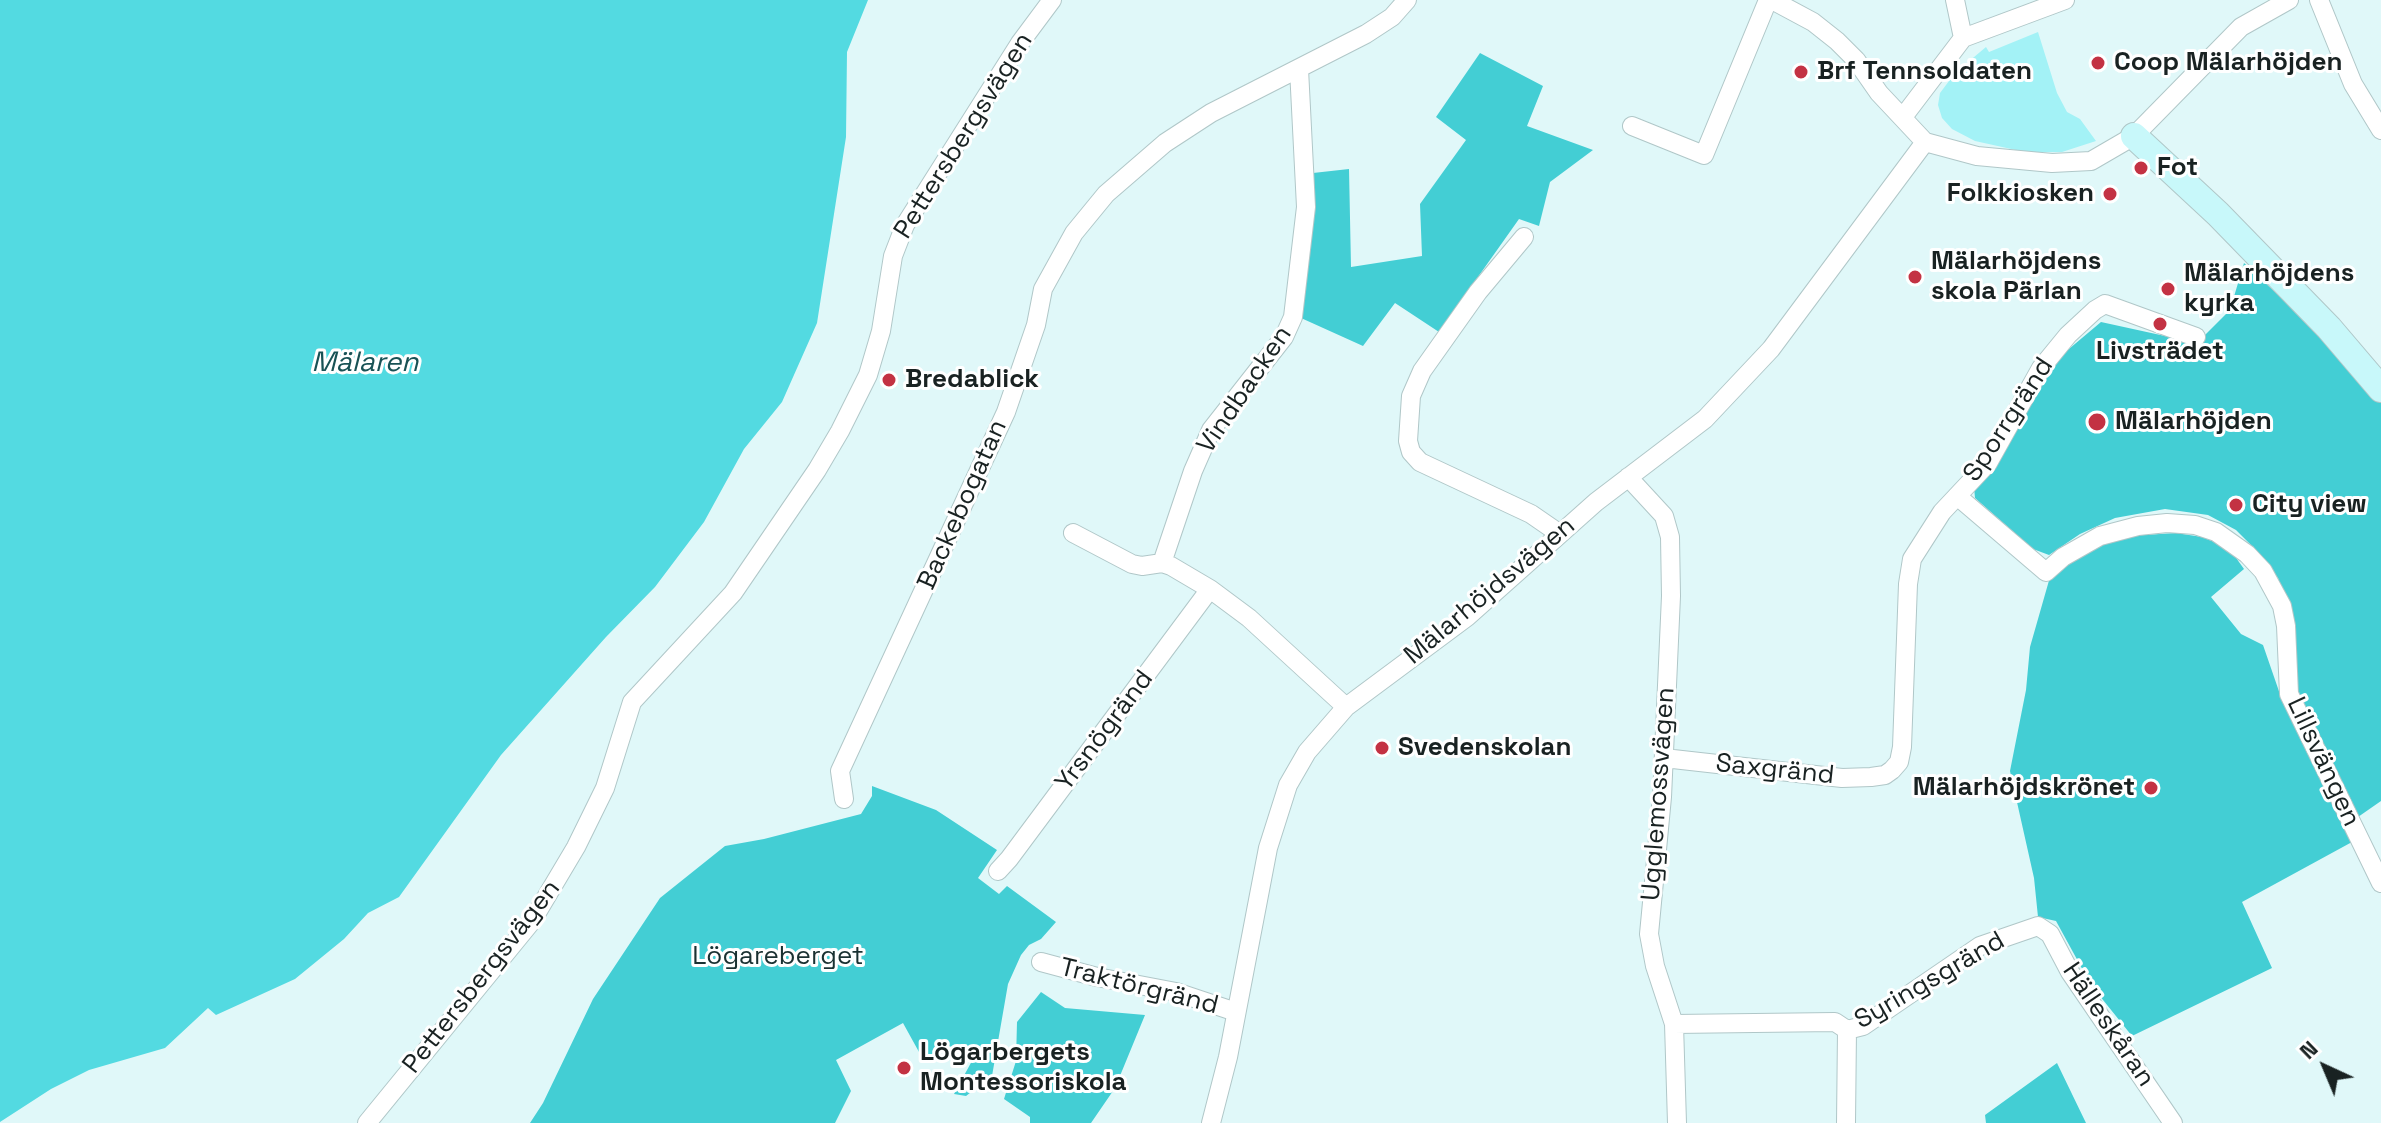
<!DOCTYPE html>
<meta charset="utf-8">
<style>
body{margin:0}
#map{position:relative;width:2381px;height:1123px;overflow:hidden;background:#e0f8f9;font-family:"Space Grotesk",sans-serif}
canvas{display:block}
.north{position:absolute;left:2285px;top:1027px;width:80px;height:80px;-webkit-text-stroke:6px #fff;paint-order:stroke;rotate:316deg;font-size:22px;font-weight:700;line-height:32px;text-align:center;color:#192222}
.north::after{content:'';display:block;margin:auto;width:28px;height:36px;background:#192222;clip-path:polygon(50% 0,100% 100%,50% 72%,0 100%)}
</style>
<div id="map">
<canvas width="2381" height="1123"></canvas>
<div class="north">N</div>
</div>
<script>
const context = document.querySelector('canvas').getContext('2d');
context.lineJoin = 'round';
function paint(path, color) {
  context.fillStyle = color;
  context.fill(path, 'evenodd');
}
function toPath(rows) {
  const path = new Path2D();
  for (const r of rows) {
    path.moveTo(r[0], r[1]);
    for (let i = 2; i < r.length; i += 2) path.lineTo(r[i], r[i + 1]);
  }
  return path;
}
function trace(path, color, width, dash) {
  context.strokeStyle = color;
  context.lineWidth = width;
  context.lineCap = dash ? 'butt' : 'round';
  context.setLineDash(dash || []);
  context.stroke(path);
}
function write(font, color, halo, rows, align = 'center') {
  context.font = font + ' "Space Grotesk",sans-serif';
  context.lineWidth = 6;
  context.setLineDash([]);
  context.textBaseline = 'middle';
  context.strokeStyle = halo;
  context.fillStyle = color;
  for (const [text, x, y, turn = 0] of rows) {
    context.save();
    context.translate(x, y);
    context.rotate((+turn || 0) * Math.PI / 180);
    context.textAlign = isNaN(turn) ? turn : align;
    if (halo) context.strokeText(text, 0, 0);
    context.fillText(text, 0, 0);
    context.restore();
  }
}
paint(toPath([
 [2038,32,2057,93,2067,112,2080,119,2096,141,2062,152,2025,152,1975,141,1952,129,1942,118,1938,105,1940,93,1955,73,1986,47,1989,52]
]), '#a3f2f6');
paint(toPath([
 [1480,53,1543,86,1527,126,1593,150,1550,182,1539,226,1519,219,1439,332,1395,303,1363,346,1301,318,1313,173,1349,169,1351,267,1422,256,1420,204,1466,140,1436,117],
 [2244,263,2339,352,2381,403,2381,801,2358,817,2296,689,2294,622,2278,578,2258,552,2236,530,2208,515,2165,509,2115,518,2080,534,2049,555,2033,549,1975,498,1974,487,2063,354,2101,322,2197,343,2230,310],
 [2176,533,2202,537,2229,548,2244,569,2211,597,2241,634,2263,645,2282,700,2352,842,2242,902,2272,968,2132,1036,2091,985,2056,921,2038,917,2034,878,2010,771,2026,690,2030,647,2050,577,2095,546,2129,536],
 [872,786,936,810,997,850,978,878,999,894,1007,886,1056,922,1041,939,1029,945,1021,955,1008,984,992,1076,966,1096,954,1094,973,1059,944,1043,933,1058,919,1052,903,1023,836,1060,851,1091,835,1123,530,1123,543,1103,593,999,660,898,725,846,764,839,861,814,872,796],
 [1041,992,1065,1008,1145,1015,1115,1088,1091,1123,1030,1123,1030,1117,1004,1099,1016,1061,1017,1022],
 [2057,1063,2086,1123,1986,1123,1985,1115]
]), '#43ced4');
paint(toPath([
 [0,0,868,0,847,52,846,137,817,323,782,402,744,449,704,522,655,587,606,637,501,755,399,897,368,913,344,939,295,979,216,1015,208,1008,165,1048,89,1070,51,1089,0,1122]
]), '#53dae1');
const street = toPath([
 [1772,0,1813,22,1837,41,1856,60,1879,93,1925,142],
 [1955,0,1963,38],
 [2319,0,2353,84,2381,130],
 [1903,117,1963,38,2065,0],
 [1632,126,1704,155,1768,0],
 [1925,142,1977,156,2052,163,2091,161,2134,136,2241,27,2289,0],
 [1524,237,1478,292,1422,371,1411,396,1408,441,1411,452,1420,462,1531,514,1560,534],
 [1628,477,1664,516,1670,537,1671,596,1662,797,1649,934,1655,966,1674,1024,1677,1123],
 [1957,496,2046,572,2063,557,2100,536,2138,526,2167,523,2195,525,2216,532,2247,554,2263,571,2282,606,2286,626,2289,694,2381,883],
 [1073,533,1132,564,1142,566,1162,563,1171,566,1210,589,1249,618,1346,707],
 [1162,563,1193,471,1211,430,1284,337,1293,317,1306,207,1299,69],
 [1664,758,1842,778,1871,777,1885,775,1892,770,1899,762,1902,747,1908,584,1912,559,1942,512,1988,463,2041,368,2068,335,2095,310,2105,304,2196,337],
 [844,799,840,771,1006,412,1036,325,1043,289,1074,233,1106,194,1165,143,1211,113,1366,34,1392,17,1407,0],
 [998,871,1009,859,1210,589],
 [1041,962,1097,977,1176,992,1236,1012],
 [1674,1024,1835,1022,1847,1030,1863,1026,1980,946,2038,926,2050,934,2070,972,2173,1123],
 [367,1123,532,921,576,847,605,788,632,702,733,593,817,470,840,431,868,375,881,331,893,256,905,225,1020,43,1052,0],
 [1211,1123,1228,1057,1268,848,1288,785,1307,752,1346,707,1467,617,1596,502,1705,419,1771,349,1925,142],
 [1846,1123,1847,1030]
]);
const secondary = toPath([
 [2134,136,2218,214,2329,328,2381,389]
]);
trace(street, '#b0c7c8', 20);
trace(secondary, '#b0c7c8', 28);
trace(street, '#fff', 18);
trace(secondary, '#c8f8fa', 26);
for (const [x, y, r, color] of [
 [2098,63,8,"#c33243"],
 [1801,72,8,"#c33243"],
 [2141,168,8,"#c33243"],
 [2110,194,8,"#c33243"],
 [1915,277,8,"#c33243"],
 [2168,289,8,"#c33243"],
 [2160,324,8,"#c33243"],
 [889,380,8,"#c33243"],
 [2097,422,10,"#c33243"],
 [2236,505,8,"#c33243"],
 [1382,748,8,"#c33243"],
 [2151,788,8,"#c33243"],
 [904,1068,8,"#c33243"]
]) {
  const dot = new Path2D();
  dot.arc(x, y, r, 0, 2 * Math.PI);
  context.fillStyle = color;
  context.fill(dot);
  trace(dot, '#fff', 3);
}
write('bold 26px', '#192222', '#fff', [
 ["Coop Mälarhöjden",2114,63],
 ["Brf Tennsoldaten",1817,72],
 ["Fot",2157,168],
 ["Folkkiosken",2094,194,"right"],
 ["Mälarhöjdens",1931,262],
 ["skola Pärlan",1931,292],
 ["Mälarhöjdens",2184,274],
 ["kyrka",2184,304],
 ["Livsträdet",2160,352,"center"],
 ["Bredablick",905,380],
 ["Mälarhöjden",2115,422],
 ["City view",2252,505],
 ["Svedenskolan",1398,748],
 ["Mälarhöjdskrönet",2135,788,"right"],
 ["Lögarbergets",920,1053],
 ["Montessoriskola",920,1083]
], 'left');
write('26px', '#192222', '#fff', [
 ["Pettersbergsvägen",964,136,-58],
 ["Vindbacken",1245,390,-56],
 ["Sporrgränd",2009,420,-57],
 ["Backebogatan",963,505,-66],
 ["Mälarhöjdsvägen",1490,591,-40],
 ["Yrsnögränd",1105,731,-53],
 ["Lillsvängen",2323,762,65],
 ["Saxgränd",1775,770,6],
 ["Ugglemossvägen",1659,794,-86],
 ["Pettersbergsvägen",482,977,-52],
 ["Syringsgränd",1930,981,-30],
 ["Traktörgränd",1139,987,14],
 ["Hälleskåran",2108,1025,56]
]);
write('26px', '#1a3132', '#fff', [
 ["Lögareberget",778,957]
]);
write('italic 28px', '#185255', '#fff', [
 ["Mälaren",365,363]
]);
</script>
